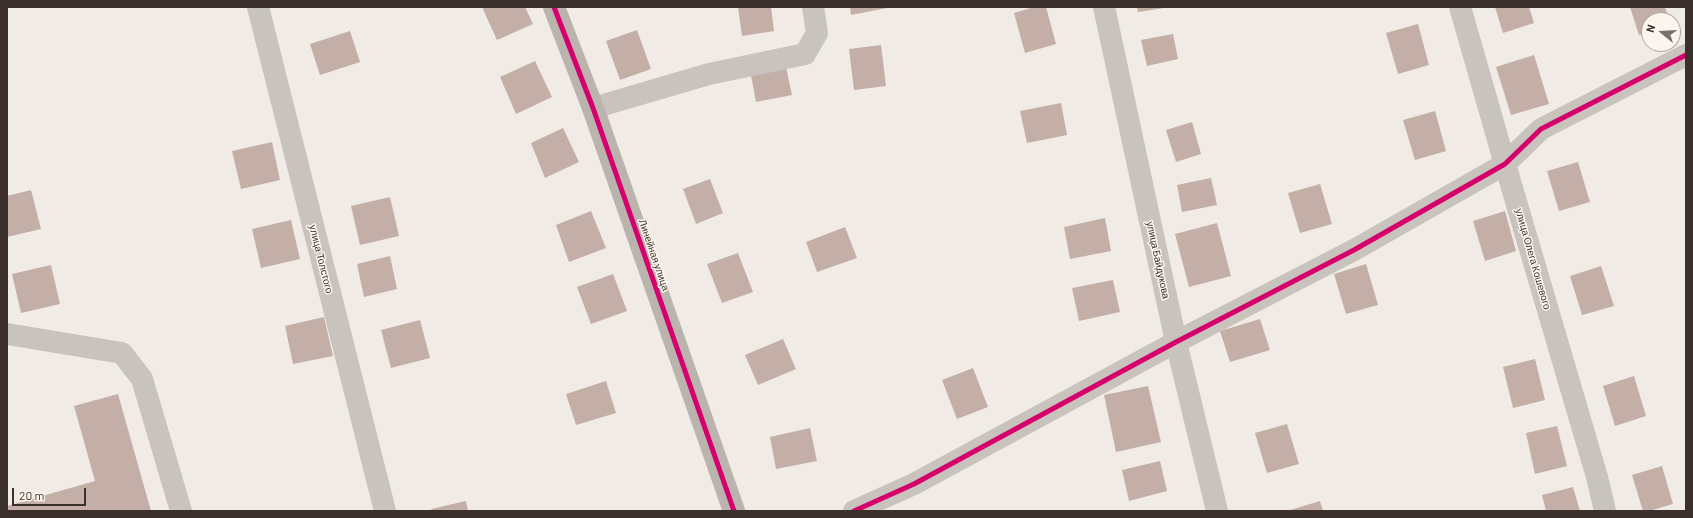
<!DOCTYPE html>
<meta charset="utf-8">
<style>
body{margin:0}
#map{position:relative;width:1693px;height:518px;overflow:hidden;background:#f0ebe5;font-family:Barlow,sans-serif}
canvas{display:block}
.frame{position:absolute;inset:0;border:8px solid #3b302b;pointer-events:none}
.north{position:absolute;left:1641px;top:12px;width:40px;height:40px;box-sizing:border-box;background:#fbf5ee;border:1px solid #aea6a0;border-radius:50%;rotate:288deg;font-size:11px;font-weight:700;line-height:16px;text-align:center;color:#3b302b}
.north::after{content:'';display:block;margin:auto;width:14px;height:18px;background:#7a716c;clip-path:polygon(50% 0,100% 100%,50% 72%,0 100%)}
.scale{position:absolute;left:12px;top:488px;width:74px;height:18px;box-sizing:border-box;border:2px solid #3b302b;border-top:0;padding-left:5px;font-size:12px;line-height:14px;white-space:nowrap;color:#3b302b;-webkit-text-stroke:3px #fbf5ee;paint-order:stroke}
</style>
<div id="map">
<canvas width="1693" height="518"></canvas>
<div class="frame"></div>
<div class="north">N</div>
<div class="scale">20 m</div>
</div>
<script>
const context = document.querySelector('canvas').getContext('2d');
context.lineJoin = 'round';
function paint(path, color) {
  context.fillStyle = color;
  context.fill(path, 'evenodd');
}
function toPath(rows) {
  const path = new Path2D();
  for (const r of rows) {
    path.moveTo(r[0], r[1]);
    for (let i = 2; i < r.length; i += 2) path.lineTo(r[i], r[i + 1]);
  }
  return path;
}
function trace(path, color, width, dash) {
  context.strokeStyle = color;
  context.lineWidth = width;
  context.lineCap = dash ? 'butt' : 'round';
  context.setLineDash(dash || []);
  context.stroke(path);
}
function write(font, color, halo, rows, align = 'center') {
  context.font = font + ' Barlow,sans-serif';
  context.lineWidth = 3;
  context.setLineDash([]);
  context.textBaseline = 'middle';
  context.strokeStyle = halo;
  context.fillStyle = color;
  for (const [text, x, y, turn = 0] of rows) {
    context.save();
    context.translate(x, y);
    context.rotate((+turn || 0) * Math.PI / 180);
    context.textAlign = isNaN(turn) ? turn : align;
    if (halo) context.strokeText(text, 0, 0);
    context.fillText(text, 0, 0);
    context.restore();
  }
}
paint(toPath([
 [482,7,525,7,533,24,497,40],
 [738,7,771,7,774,31,742,36],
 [850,7,887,7,887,8,851,15],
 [1034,7,1046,7,1056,44,1025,53,1014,13],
 [1137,7,1164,7,1164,8,1138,12],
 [1495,7,1529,7,1534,23,1503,33],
 [1630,7,1665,7,1669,20,1649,20,1649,32,1639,35],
 [1418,24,1429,65,1398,74,1386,33],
 [637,30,651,69,620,80,606,41],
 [350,31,360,62,320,75,310,44],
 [1173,34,1178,59,1147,66,1141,40],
 [881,45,886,86,854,90,849,49],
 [1534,55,1549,104,1511,115,1496,67],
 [535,61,552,97,516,114,500,77],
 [786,67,792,95,756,102,751,75],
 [1061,103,1067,135,1027,143,1020,111],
 [1435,111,1446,151,1415,160,1403,120],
 [1192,122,1201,154,1176,162,1166,130],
 [563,128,579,162,545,178,531,143],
 [272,142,280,180,241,189,232,151],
 [1578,162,1590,202,1559,211,1547,171],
 [1211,178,1217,205,1182,212,1177,185],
 [710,179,723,213,696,224,683,189],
 [1320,184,1332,224,1300,233,1288,193],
 [31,190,41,229,7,237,7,196],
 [390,197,399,236,360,245,351,206],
 [591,211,606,248,569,262,556,225],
 [1505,211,1516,251,1485,261,1473,221],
 [1105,218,1111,251,1070,259,1064,227],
 [291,220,300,259,261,268,252,229],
 [1217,223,1231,276,1189,287,1175,234],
 [845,227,857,258,817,272,806,242],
 [738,253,753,292,722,303,707,264],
 [390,256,397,289,364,297,357,264],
 [1366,264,1378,305,1346,314,1334,274],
 [51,265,60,304,21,313,12,274],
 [1601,266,1614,306,1582,315,1570,276],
 [613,274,627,311,591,324,577,287],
 [1113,280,1120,312,1079,321,1072,288],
 [324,317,333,356,293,364,285,326],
 [1260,319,1270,350,1230,362,1220,331],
 [420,320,430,358,391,368,381,330],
 [783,339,796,369,758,385,745,355],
 [1535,359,1545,400,1513,408,1503,367],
 [973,368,988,407,957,419,942,380],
 [1634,376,1646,416,1615,426,1603,386],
 [606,381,616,413,576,425,566,394],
 [1148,386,1161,442,1116,452,1104,395],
 [118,394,151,511,7,511,7,506,95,481,74,406],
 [1287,424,1299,464,1267,473,1255,433],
 [1557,426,1567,466,1535,474,1526,433],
 [810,428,817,461,776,469,770,437],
 [1160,461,1167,491,1129,501,1122,470],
 [1662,466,1673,504,1649,511,1643,511,1632,475],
 [1573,487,1580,511,1546,511,1542,495],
 [466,501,468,511,432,511,431,509],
 [1320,501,1323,511,1287,511]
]), '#c3afa7');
trace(toPath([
 [258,7,385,511],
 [1104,7,1176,342,1217,511],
 [1460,7,1505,164,1597,477,1605,511],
 [593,108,709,74,805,54,817,33,813,7],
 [7,334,122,353,142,379,181,511],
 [854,511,914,484,1176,342,1354,250,1505,164,1541,129,1686,55]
]), '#c9c3be', 22);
trace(toPath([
 [554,7,593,108,734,511]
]), '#bab3ae', 22);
trace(toPath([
 [554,7,593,108,734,511],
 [854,511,914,484,1176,342,1354,250,1505,164,1541,129,1686,55]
]), '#d6006c', 5);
write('10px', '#3b302b', '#fbf5ee', [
 ["Линейная улица",654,255,71],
 ["улица Толстого",321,259,76],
 ["улица Олега Кошевого",1533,259,74],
 ["улица Байдукова",1158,260,78]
]);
</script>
